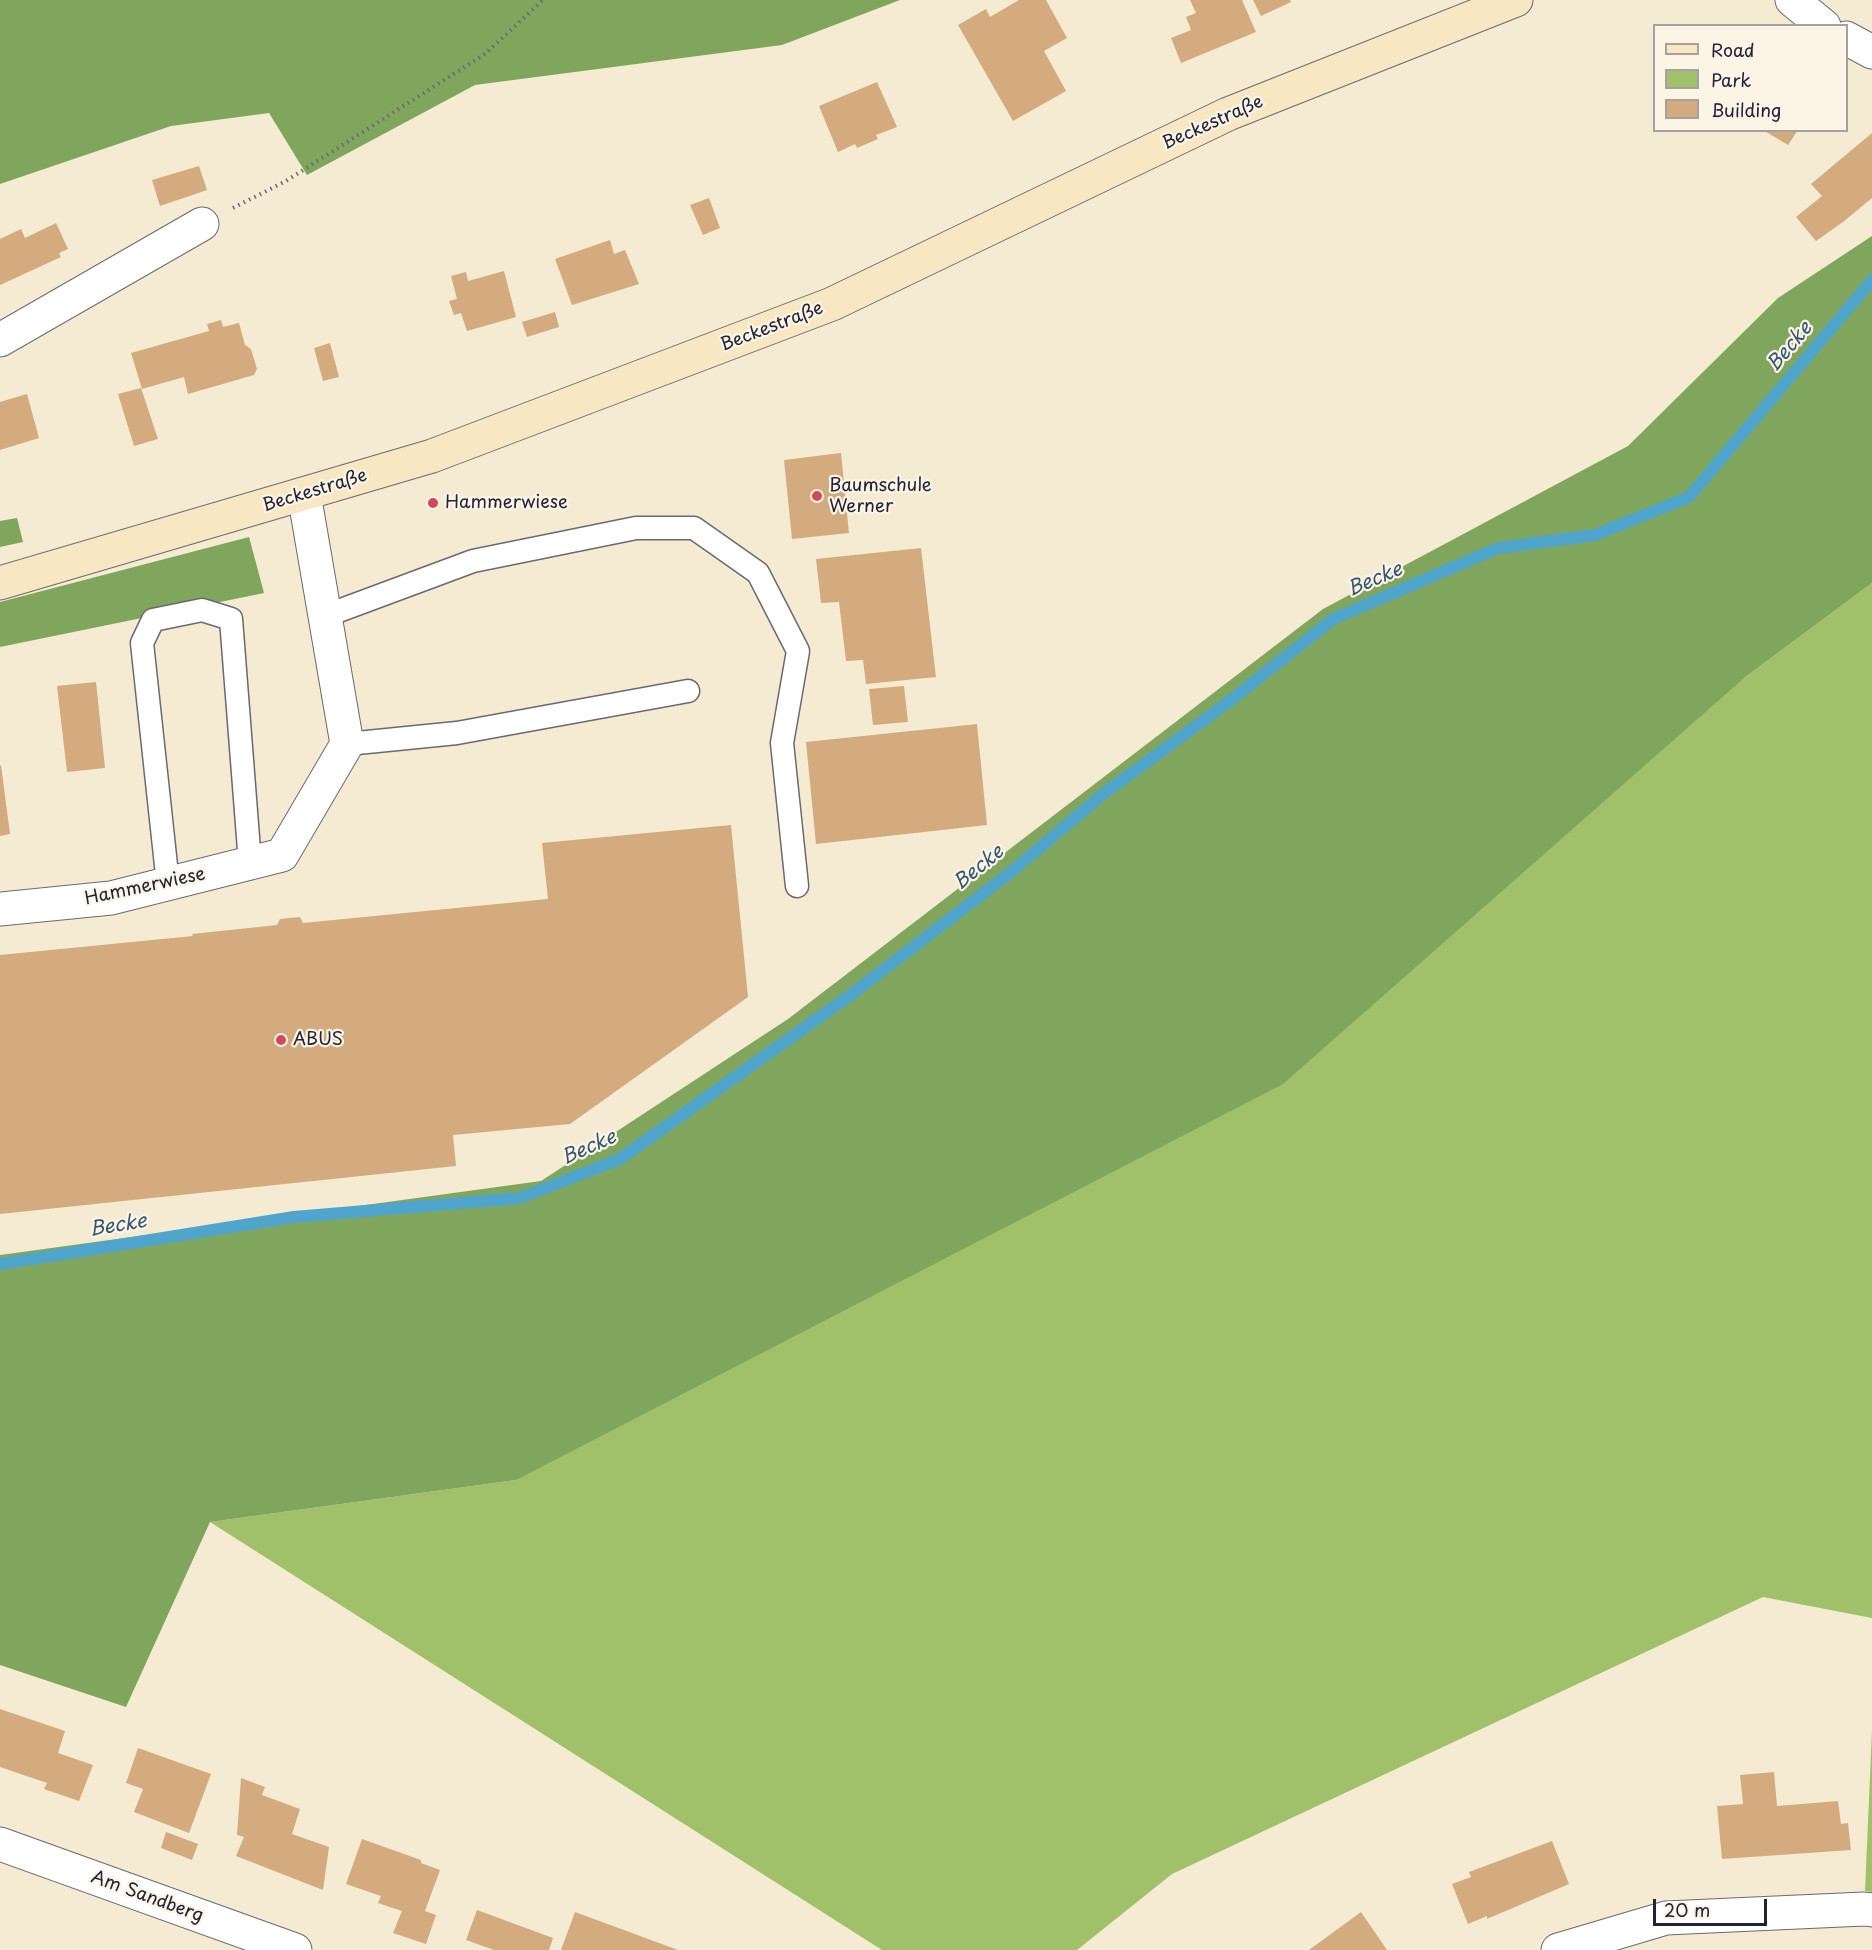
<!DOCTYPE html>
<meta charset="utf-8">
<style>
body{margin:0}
#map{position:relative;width:1872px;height:1950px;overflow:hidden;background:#f5ebd3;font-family:"Playpen Sans",sans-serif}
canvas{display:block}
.legend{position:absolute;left:1653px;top:24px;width:195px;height:108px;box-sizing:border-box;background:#fcf5e5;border:2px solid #a5a1a1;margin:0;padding:8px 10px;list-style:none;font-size:18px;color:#22223b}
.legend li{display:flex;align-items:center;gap:12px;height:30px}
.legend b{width:30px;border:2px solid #a5a1a1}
.scale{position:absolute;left:1653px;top:1899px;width:114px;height:27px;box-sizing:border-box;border:3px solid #22223b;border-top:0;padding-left:8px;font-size:18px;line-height:21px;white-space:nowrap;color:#22223b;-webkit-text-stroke:4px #fcf5e5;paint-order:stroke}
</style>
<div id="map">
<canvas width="1872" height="1950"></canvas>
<ul class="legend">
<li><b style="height:8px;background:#f7e8c3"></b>Road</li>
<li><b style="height:16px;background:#a0c069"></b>Park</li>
<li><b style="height:16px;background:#d3ab7e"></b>Building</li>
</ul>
<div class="scale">20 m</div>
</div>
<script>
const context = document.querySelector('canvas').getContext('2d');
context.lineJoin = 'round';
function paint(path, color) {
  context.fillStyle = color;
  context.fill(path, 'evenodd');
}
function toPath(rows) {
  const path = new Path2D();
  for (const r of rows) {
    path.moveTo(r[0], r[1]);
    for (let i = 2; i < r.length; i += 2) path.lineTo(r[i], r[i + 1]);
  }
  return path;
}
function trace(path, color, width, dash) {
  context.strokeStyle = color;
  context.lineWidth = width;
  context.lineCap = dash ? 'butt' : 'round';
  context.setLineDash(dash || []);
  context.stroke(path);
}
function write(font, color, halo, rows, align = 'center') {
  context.font = font + ' "Playpen Sans",sans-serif';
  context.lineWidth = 4.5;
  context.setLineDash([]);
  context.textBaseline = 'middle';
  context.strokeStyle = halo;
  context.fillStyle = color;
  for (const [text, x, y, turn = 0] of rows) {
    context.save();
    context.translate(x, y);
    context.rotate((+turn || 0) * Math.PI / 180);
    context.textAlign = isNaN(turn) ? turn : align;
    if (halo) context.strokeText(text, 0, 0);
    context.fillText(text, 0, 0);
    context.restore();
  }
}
paint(toPath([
 [1872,583,1872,1618,1763,1597,1172,1874,1077,1950,882,1950,210,1522,516,1480,1744,678],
 [1872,1730,1872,1892,1865,1891]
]), '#a0c069');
paint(toPath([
 [0,0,900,0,782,45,475,85,307,175,269,113,171,126,0,184],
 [1872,236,1872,583,1744,678,1283,1084,516,1480,210,1522,126,1707,0,1665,0,1255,541,1181,788,1019,1323,609,1628,446,1778,298],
 [17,518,23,542,0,547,0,521],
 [249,537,264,593,0,647,0,602]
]), '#80a65d');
trace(toPath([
 [0,1264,294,1217,520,1198,620,1159,852,994,1011,872,1102,795,1231,700,1333,619,1498,548,1595,535,1689,497,1872,280]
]), '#50a5cc', 12);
paint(toPath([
 [1019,0,1046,0,1067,38,1044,51,1066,91,1013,121,958,25,986,9,990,17],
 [1190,0,1242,0,1256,32,1181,63,1171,38,1191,30,1186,17,1196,13],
 [1253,0,1290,0,1291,2,1261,16],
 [877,82,897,127,876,135,878,139,857,148,855,144,838,152,819,106],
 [1763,130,1798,130,1788,145],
 [1872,133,1872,198,1843,222,1816,241,1796,217,1822,196,1811,184],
 [199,166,207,190,160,206,152,180],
 [709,198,720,228,703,235,690,205],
 [56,223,68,249,59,253,61,257,0,285,0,239,21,229,25,238],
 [610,240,614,254,625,250,639,284,572,305,555,259],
 [504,271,516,317,467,331,461,313,454,315,449,301,457,299,451,276,466,272,468,281],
 [555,312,559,327,527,337,522,322],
 [221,320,223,327,239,323,245,345,251,349,257,369,254,375,188,394,184,377,142,389,131,353,209,331,207,324],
 [330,343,339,377,323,381,314,348],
 [141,388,158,439,134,446,118,394],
 [27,394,39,438,0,450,0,402],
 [841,453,849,533,792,539,784,460],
 [921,548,936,677,866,684,863,660,846,661,839,602,821,603,816,559],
 [96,682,105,768,67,772,57,686],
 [904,686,908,722,873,725,869,689],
 [977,724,987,825,816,844,806,742],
 [1,765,10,834,0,836,0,766],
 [731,825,748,997,570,1124,453,1135,456,1166,0,1214,0,955,193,936,192,934,277,925,280,919,300,917,303,923,548,899,542,843],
 [0,1709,65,1731,58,1753,93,1765,79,1801,44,1789,47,1783,0,1767],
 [138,1748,211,1774,189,1833,134,1812,143,1789,126,1783],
 [1774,1772,1777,1806,1838,1801,1841,1824,1848,1823,1851,1850,1722,1859,1717,1806,1743,1804,1740,1775],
 [241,1778,265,1787,262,1795,300,1809,292,1834,329,1847,323,1890,236,1856,244,1837,237,1835],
 [166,1832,198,1844,192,1860,161,1848],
 [362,1839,421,1860,421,1863,440,1870,425,1911,436,1915,426,1944,393,1933,402,1911,378,1903,381,1896,346,1884],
 [1552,1841,1569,1884,1487,1919,1487,1916,1468,1924,1452,1884,1471,1877,1469,1872],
 [477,1910,553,1938,549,1950,494,1950,466,1940],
 [575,1912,678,1950,561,1950],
 [1361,1912,1387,1950,1309,1950]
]), '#d3ab7e');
const lane = toPath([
 [325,616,473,561,636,528,694,528,758,573,798,651,782,743,797,886],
 [347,744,457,733,688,691],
 [168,884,142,643,153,620,202,610,231,619,250,863]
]);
const street = toPath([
 [1792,0,1824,26],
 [1846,38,1872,52],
 [0,340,202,224],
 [0,909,111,898,282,855,347,744,304,494],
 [0,1844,295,1950],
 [1558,1950,1666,1918,1864,1909,1872,1910]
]);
const secondary = toPath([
 [0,583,432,456,832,304,1228,114,1516,0]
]);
trace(lane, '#6c6870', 25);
trace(street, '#6c6870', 35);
trace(secondary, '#6c6870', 35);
trace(toPath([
 [233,208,286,181,485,54,543,0]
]), '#6c6870', 4, [1.5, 4.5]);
trace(lane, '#fff', 22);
trace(street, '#fff', 33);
trace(secondary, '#f7e8c3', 33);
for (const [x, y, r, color] of [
 [817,496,6,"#d1495b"],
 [433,503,6,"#d1495b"],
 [281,1040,6,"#d1495b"]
]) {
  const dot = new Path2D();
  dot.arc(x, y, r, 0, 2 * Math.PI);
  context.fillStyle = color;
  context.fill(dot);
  trace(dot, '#fcf5e5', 2);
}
write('18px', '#22223b', '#fcf5e5', [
 ["Beckestraße",1213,123,-24],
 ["Beckestraße",772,327,-21],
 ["Beckestraße",315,491,-17],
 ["Hammerwiese",145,887,-12],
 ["Am Sandberg",147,1897,20]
]);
write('18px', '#22223b', '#fcf5e5', [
 ["Baumschule",829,486],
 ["Werner",829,507],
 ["Hammerwiese",445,503],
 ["ABUS",293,1040]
], 'left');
write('italic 20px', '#345675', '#fcf5e5', [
 ["Becke",1790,347,-50],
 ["Becke",1375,580,-23],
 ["Becke",979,868,-39],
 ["Becke",589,1148,-24],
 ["Becke",118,1226,-9]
]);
</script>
